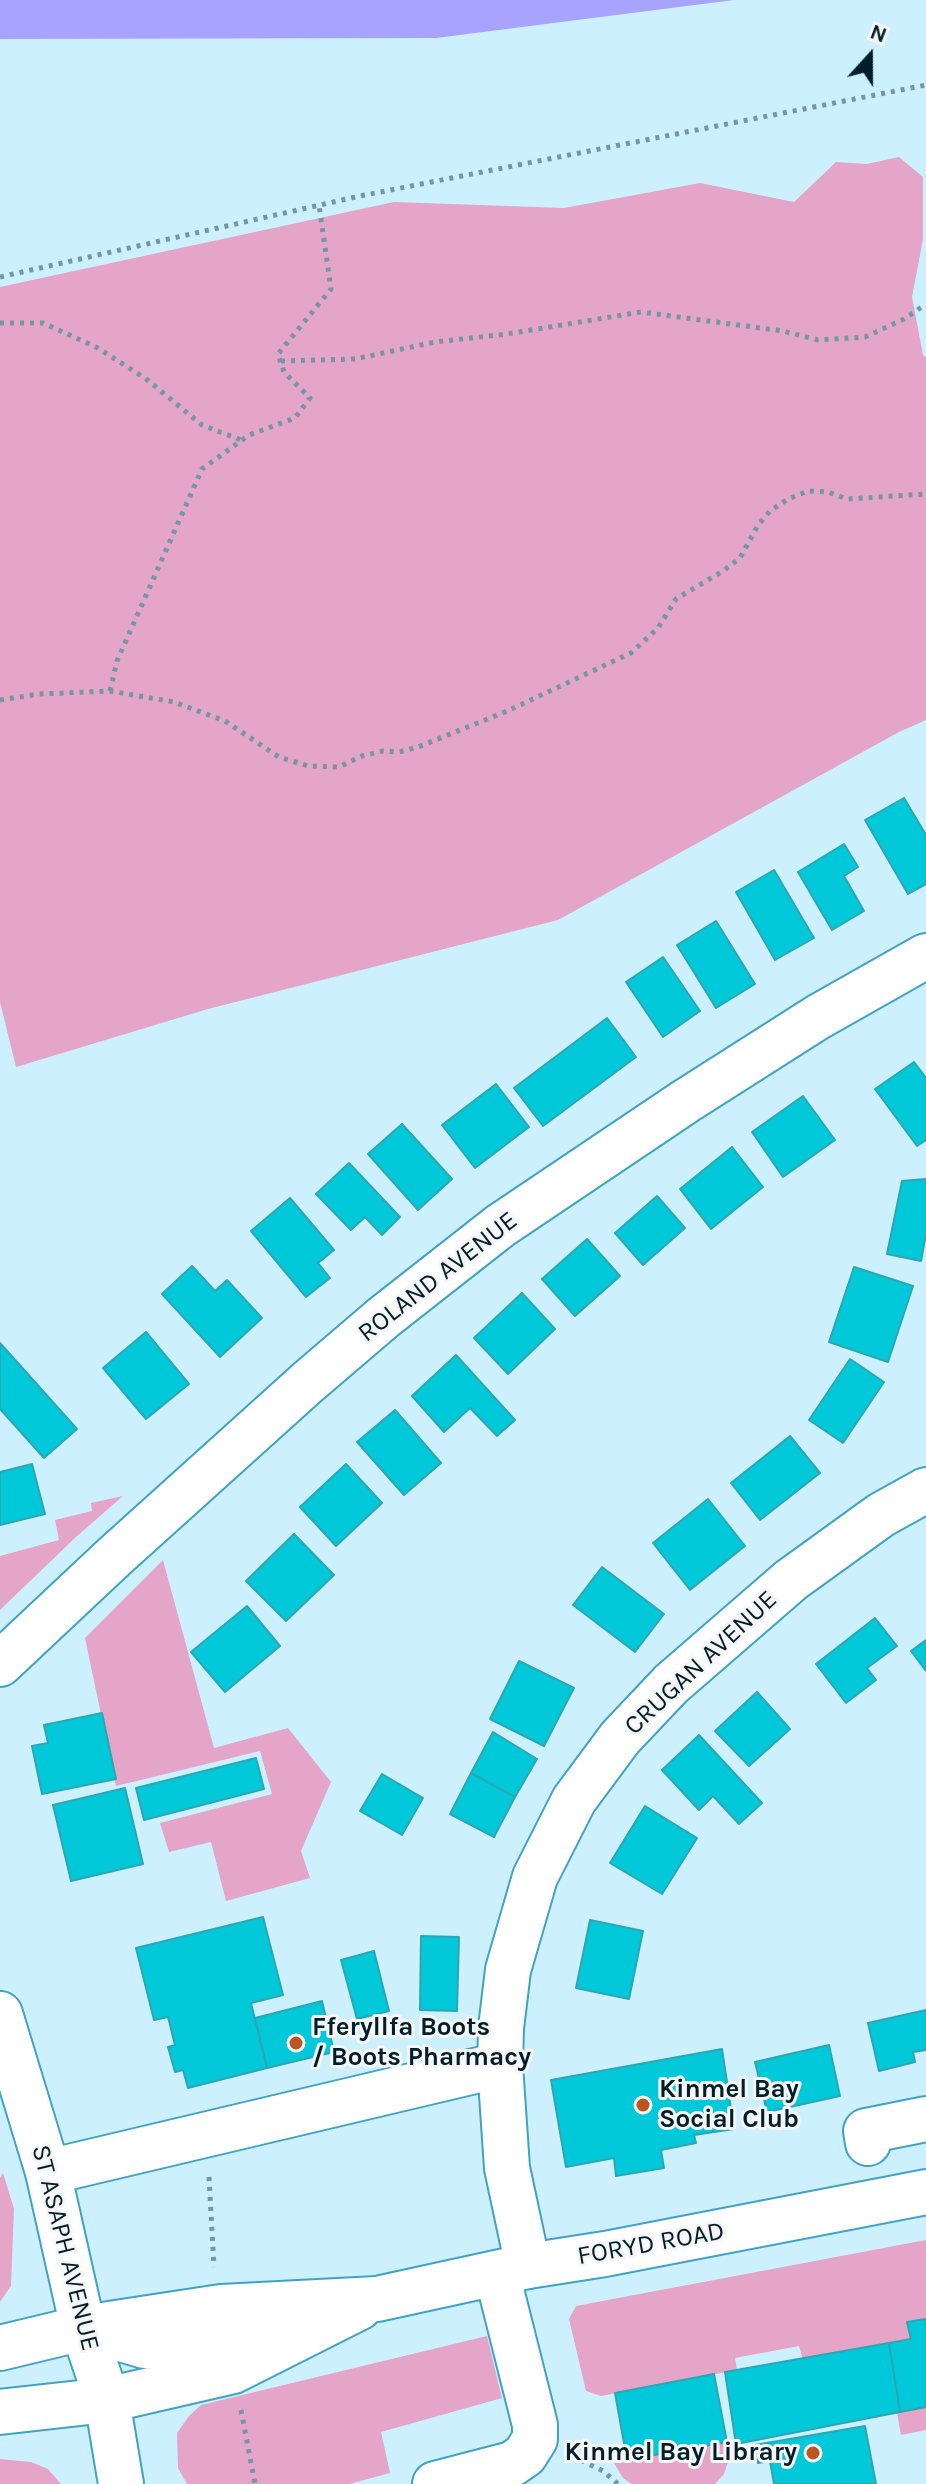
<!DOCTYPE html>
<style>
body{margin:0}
#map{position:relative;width:926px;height:2484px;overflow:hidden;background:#cdf0fe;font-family:Karla,sans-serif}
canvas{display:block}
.north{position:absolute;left:830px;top:16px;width:80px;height:80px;-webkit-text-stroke:6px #f6f6f6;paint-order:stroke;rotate:21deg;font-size:22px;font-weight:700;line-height:32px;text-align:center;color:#011f2a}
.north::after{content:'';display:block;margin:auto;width:28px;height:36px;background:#011f2a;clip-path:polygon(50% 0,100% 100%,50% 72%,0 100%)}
</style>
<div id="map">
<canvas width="926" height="2484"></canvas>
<div class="north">N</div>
</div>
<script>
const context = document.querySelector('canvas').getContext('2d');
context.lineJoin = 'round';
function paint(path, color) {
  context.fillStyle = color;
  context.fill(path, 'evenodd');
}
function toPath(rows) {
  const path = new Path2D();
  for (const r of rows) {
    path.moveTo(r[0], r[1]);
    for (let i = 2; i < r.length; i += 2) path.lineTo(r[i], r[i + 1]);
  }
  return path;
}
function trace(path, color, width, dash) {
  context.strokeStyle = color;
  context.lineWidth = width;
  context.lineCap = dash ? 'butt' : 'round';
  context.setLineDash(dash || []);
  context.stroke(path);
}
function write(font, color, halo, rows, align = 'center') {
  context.font = font + ' Karla,sans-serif';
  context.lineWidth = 6;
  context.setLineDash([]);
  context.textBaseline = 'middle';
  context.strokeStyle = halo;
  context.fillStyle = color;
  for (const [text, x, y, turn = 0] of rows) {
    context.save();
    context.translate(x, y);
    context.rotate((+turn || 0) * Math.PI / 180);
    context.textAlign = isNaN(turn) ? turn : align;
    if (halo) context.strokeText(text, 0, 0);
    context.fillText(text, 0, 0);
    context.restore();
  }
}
paint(toPath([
 [899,157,923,177,923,239,912,297,923,355,926,357,926,720,899,732,558,920,208,1009,16,1067,0,1002,0,287,394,202,564,208,700,183,794,202,836,162,867,164],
 [123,1496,76,1537,0,1610,0,1556,59,1540,55,1520,92,1511,91,1503],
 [163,1560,214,1748,288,1728,331,1782,301,1851,310,1878,226,1901,211,1842,169,1852,160,1823,272,1794,260,1751,116,1786,85,1638],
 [3,2173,14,2209,11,2286,0,2302,0,2178],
 [926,2240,926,2319,908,2322,911,2339,803,2360,799,2346,735,2358,737,2370,601,2396,586,2391,569,2319,576,2306],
 [487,2336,502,2398,381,2432,390,2473,349,2484,187,2484,178,2468,177,2433,189,2416,201,2405],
 [926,2407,926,2430,901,2435,897,2413],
 [727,2442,729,2459,724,2474,715,2484,632,2484,623,2478,614,2463],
 [0,2459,31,2462,48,2469,61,2484,0,2484]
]), '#e4a5c8');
paint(toPath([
 [0,0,734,0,436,38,0,39]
]), '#a8a3ff');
const building = toPath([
 [904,798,926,835,926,884,908,894,865,820,904,798],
 [844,844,858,867,844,876,864,911,832,930,798,872,844,844],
 [774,870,814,938,775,960,736,892,774,870],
 [716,921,755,984,716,1008,677,945,716,921],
 [663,957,700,1011,663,1037,626,982,663,957],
 [607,1018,636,1057,543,1126,514,1088,607,1018],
 [914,1062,926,1078,926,1140,917,1146,875,1089,914,1062],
 [496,1084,529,1127,475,1168,442,1125,496,1084],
 [803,1096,835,1140,783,1177,752,1132,803,1096],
 [402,1124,452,1179,418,1210,368,1154,402,1124],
 [732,1147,763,1187,711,1229,680,1189,732,1147],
 [349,1163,400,1217,382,1235,365,1217,351,1230,316,1194,349,1163],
 [926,1179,926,1234,921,1261,887,1254,902,1181,926,1179],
 [657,1196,685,1228,643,1265,615,1233,657,1196],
 [290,1198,334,1250,318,1263,330,1278,306,1297,251,1231,290,1198],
 [587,1239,620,1276,575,1316,542,1279,587,1239],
 [192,1266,215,1291,227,1280,262,1318,220,1357,162,1294,192,1266],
 [854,1267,913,1286,888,1362,829,1342,854,1267],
 [522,1293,555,1329,508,1374,474,1338,522,1293],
 [146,1332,189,1384,146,1419,103,1368,146,1332],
 [0,1343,77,1429,44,1458,0,1409,0,1343],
 [456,1355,515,1420,497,1436,470,1408,444,1432,412,1396,456,1355],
 [850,1359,884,1382,843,1443,809,1420,850,1359],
 [395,1410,441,1463,404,1495,357,1442,395,1410],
 [790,1436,820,1473,760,1520,731,1483,790,1436],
 [32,1464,45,1514,0,1525,0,1472,32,1464],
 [346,1464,382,1503,336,1546,300,1507,346,1464],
 [708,1499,745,1546,690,1590,653,1543,708,1499],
 [294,1534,334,1575,286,1621,246,1581,294,1534],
 [602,1567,664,1614,635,1652,573,1605,602,1567],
 [247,1606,280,1646,225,1692,191,1652,247,1606],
 [875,1618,897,1646,867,1668,876,1680,846,1703,816,1664,875,1618],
 [926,1640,926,1671,911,1651,926,1640],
 [519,1661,574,1688,544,1746,490,1719,519,1661],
 [757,1692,790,1729,749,1766,715,1731,757,1692],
 [102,1713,116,1779,42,1794,32,1746,48,1743,44,1725,102,1713],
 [493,1732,537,1759,515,1797,471,1773,493,1732],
 [699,1735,762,1803,739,1824,713,1796,699,1810,662,1770,699,1735],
 [256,1758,264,1789,144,1820,136,1788,256,1758],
 [471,1773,515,1797,494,1837,450,1814,471,1773],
 [382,1774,423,1798,402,1835,360,1811,382,1774],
 [125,1788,143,1864,71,1881,53,1805,125,1788],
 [645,1806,697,1838,662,1894,610,1863,645,1806],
 [263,1917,283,1995,251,2003,267,2068,188,2088,183,2070,175,2072,168,2047,175,2045,168,2017,154,2020,136,1948,263,1917],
 [590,1920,643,1931,629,1999,576,1988,590,1920],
 [421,1936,459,1937,457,2011,420,2010,421,1936],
 [374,1951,389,2011,357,2019,341,1960,374,1951],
 [322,2001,334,2052,267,2068,255,2018,322,2001],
 [926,2010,926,2050,913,2052,915,2062,879,2071,868,2023,926,2010],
 [829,2045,840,2096,767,2112,755,2062,829,2045],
 [722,2049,734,2129,694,2135,696,2143,661,2150,664,2168,616,2176,614,2158,566,2167,551,2080,722,2049],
 [926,2319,926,2407,900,2412,889,2343,911,2339,907,2322,926,2319],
 [889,2343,900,2412,736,2444,725,2372,889,2343],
 [714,2374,727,2442,627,2460,615,2393,714,2374],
 [865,2426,876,2484,774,2484,770,2461,758,2463,755,2445,865,2426]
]);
paint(building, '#02c9d9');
trace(building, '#2ba7b3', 2);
const street = toPath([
 [0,1664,115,1556,308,1382,384,1317,500,1226,686,1101,818,1017,926,956],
 [868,2143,866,2131,926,2119],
 [48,2172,500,2065],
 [528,2266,507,2168,500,2065,501,2028,508,1970,535,1877,574,1800,620,1738,671,1684,791,1580,881,1515,926,1490],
 [435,2484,512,2464,525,2455,535,2439,535,2425,497,2274]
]);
const secondary = toPath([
 [0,2014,48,2172,83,2328,107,2400,121,2484]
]);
const primary = toPath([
 [107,2335,145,2346,185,2347,227,2339,285,2323],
 [0,2348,83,2328,221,2307,377,2299,528,2266,605,2254,926,2192],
 [0,2412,107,2400,233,2371,360,2307]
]);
trace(street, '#40a3c6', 48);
trace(secondary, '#40a3c6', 48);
trace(primary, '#40a3c6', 48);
trace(toPath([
 [0,277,360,196,926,85],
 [0,323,43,323,96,347,145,378,202,425,241,440],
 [281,361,355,359,435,342,507,334,641,312,783,331,818,340,865,337,904,319,926,304],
 [110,691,117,661,202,469,249,435,295,418,310,398,284,372,278,354,331,289,319,205],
 [0,700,39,694,110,691,174,702,225,721,279,757,308,766,339,767,362,756,383,751,399,752,418,747,505,712,631,653,658,628,676,599,723,571,740,558,758,525,770,511,788,499,808,491,828,492,847,499,926,494],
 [209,2177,214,2267],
 [241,2410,255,2484],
 [572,2456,603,2471,618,2484]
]), '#7596a2', 5, [4, 6]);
trace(street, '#fff', 44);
trace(secondary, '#fff', 44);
trace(primary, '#fff', 44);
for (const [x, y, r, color] of [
 [296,2043,8,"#ba5621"],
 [643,2105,8,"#ba5621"],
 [813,2453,8,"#ba5621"]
]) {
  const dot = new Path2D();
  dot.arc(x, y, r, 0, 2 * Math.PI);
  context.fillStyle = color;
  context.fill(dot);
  trace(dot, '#f6f6f6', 3);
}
write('26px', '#011f2a', '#f6f6f6', [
 ["ROLAND AVENUE",438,1277,-38],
 ["CRUGAN AVENUE",701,1663,-43],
 ["FORYD ROAD",651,2244,-10],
 ["ST ASAPH AVENUE",65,2248,76]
]);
write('bold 26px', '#011f2a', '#f6f6f6', [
 ["Fferyllfa Boots",312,2028],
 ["/ Boots Pharmacy",312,2058],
 ["Kinmel Bay",659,2090],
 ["Social Club",659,2120],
 ["Kinmel Bay Library",797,2453,"right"]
], 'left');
</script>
